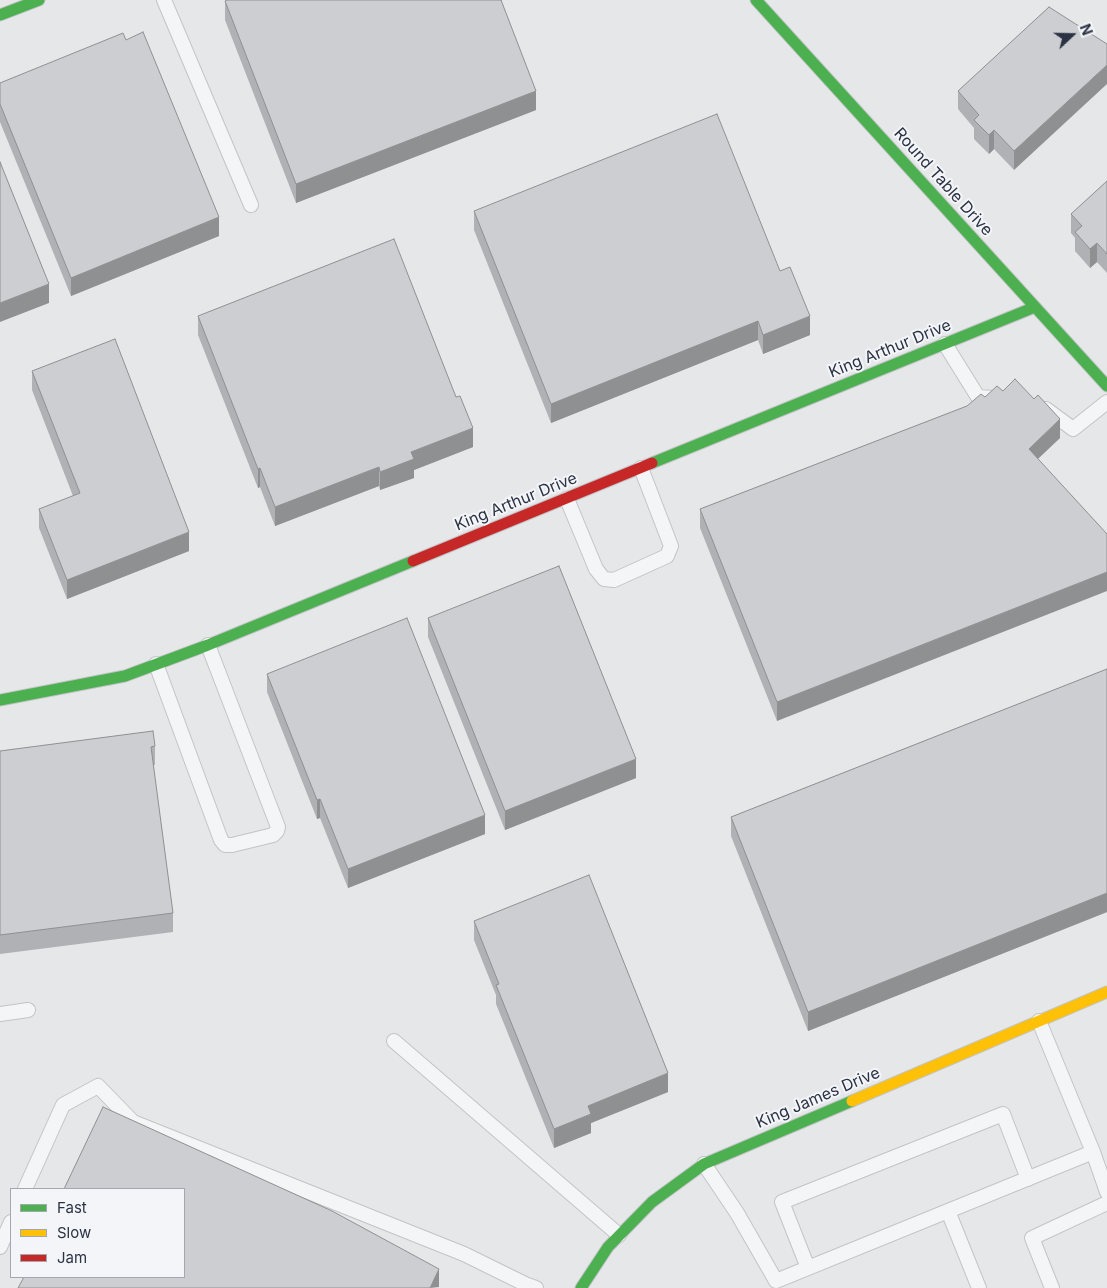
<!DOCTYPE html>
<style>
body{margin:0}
#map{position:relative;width:1107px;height:1288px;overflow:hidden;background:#e5e7e9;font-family:Inter,sans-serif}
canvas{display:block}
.legend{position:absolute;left:10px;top:1188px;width:175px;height:90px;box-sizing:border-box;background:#f3f5f8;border:1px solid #a3a7b0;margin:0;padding:6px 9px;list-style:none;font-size:15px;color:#2b3243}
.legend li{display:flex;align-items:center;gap:10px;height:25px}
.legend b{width:25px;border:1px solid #a3a7b0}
.north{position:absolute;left:1047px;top:10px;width:50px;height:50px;-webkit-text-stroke:4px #f3f5f8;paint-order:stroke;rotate:69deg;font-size:14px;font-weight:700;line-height:20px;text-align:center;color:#2b3243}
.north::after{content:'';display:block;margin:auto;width:18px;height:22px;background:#2b3243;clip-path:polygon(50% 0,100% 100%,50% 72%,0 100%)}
</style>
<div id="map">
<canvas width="1107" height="1288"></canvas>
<ul class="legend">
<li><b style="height:6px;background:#4caf50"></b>Fast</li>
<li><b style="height:6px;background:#ffc107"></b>Slow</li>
<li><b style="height:6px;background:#c62828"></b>Jam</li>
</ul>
<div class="north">N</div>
</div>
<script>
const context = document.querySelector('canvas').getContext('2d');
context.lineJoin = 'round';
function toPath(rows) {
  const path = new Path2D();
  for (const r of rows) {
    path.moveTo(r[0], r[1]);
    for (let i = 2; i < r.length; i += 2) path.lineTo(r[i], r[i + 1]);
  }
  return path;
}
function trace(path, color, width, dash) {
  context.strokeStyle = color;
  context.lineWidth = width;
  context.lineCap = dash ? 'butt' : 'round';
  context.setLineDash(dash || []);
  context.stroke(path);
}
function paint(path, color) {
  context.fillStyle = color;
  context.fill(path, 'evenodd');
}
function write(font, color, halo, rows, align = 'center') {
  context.font = font + ' Inter,sans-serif';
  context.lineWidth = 4;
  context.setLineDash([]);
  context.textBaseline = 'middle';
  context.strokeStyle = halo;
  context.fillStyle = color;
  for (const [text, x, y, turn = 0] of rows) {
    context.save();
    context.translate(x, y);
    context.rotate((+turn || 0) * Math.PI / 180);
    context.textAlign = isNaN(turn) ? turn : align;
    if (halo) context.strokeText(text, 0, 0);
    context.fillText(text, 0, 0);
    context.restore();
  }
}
const lane = toPath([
 [164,0,251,205],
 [945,344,978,397,994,398],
 [1046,409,1073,429,1107,402],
 [567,499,596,569,604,579,614,580,667,556,671,546,641,468],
 [156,664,221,840,225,845,232,845,273,835,277,831,278,827,208,645],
 [0,1014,28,1010],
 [1039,1021,1093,1152,1107,1192],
 [394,1041,619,1235],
 [704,1164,737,1213,776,1281,1093,1152],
 [25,1189,63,1105,98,1086,133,1122,464,1254,525,1284,536,1288],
 [948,1211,979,1288],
 [0,1247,11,1222],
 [808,1268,782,1202,1003,1114,1028,1179],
 [1052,1288,1032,1238,1107,1203]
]);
const fast = toPath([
 [756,0,1107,386],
 [0,15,39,0],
 [652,463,1035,307],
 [0,700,125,676,208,645,413,561],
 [581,1288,608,1247,652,1202,704,1164,852,1101]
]);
const slow = toPath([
 [852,1101,1107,992]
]);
const jam = toPath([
 [413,561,652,463]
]);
trace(lane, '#c2c4c7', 16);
trace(fast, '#c2c4c7', 13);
trace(slow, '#c2c4c7', 13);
trace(jam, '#c2c4c7', 13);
trace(lane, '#f4f5f6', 14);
trace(fast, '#4caf50', 11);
trace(slow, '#ffc107', 11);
trace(jam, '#c62828', 11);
paint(toPath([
 [502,0,502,4,536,110,296,203,225,20,225,1],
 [1049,7,1014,170,994,149,989,154,974,139,974,128,958,109,958,91],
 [0,83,219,236,71,296,0,122],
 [1107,181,1107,273,1097,262,1090,268,1075,251,1075,238,1071,233,1071,214],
 [474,211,780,271,810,335,763,354,758,340,551,423,474,230],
 [198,316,473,447,414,470,414,478,380,490,379,486,275,526,260,487,258,488,198,335],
 [32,371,189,551,67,599,39,528,39,509,73,496,32,390],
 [985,397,1060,438,1038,459,777,721,700,528,700,509,967,406],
 [428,618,636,778,505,830,428,637],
 [1107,669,1107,912,808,1031,731,836,731,817],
 [267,674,485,834,348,888,320,818,317,819,267,692],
 [155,746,155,765,153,765,173,913,173,932,0,954,0,751],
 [474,921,668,1092,591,1123,591,1133,554,1148,496,1004,496,995,474,940]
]), '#afb1b4');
paint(toPath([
 [1107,65,1107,84,1014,170,1014,151],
 [536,91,536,110,296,203,296,184],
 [994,130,994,149,989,154,989,135],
 [219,217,219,236,71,296,71,278],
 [1097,243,1097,262,1090,268,1090,249],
 [49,284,49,303,0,322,0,303],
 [810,316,810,335,763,354,763,335],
 [758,321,758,340,551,423,551,404],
 [1060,419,1060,438,1029,467,1029,449],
 [473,428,473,447,414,470,414,478,380,490,380,472,411,452],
 [379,467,379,486,275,526,275,507],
 [260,468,260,487,258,488,258,469],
 [189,532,189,551,67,599,67,580],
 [1107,572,1107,591,777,721,777,702],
 [636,759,636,778,505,830,505,811],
 [320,799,320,818,317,819,317,800],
 [485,815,485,834,348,888,348,869],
 [1107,893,1107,912,808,1031,808,1012],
 [668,1073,668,1092,591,1123,591,1133,554,1148,554,1129,588,1106],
 [439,1269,439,1287,430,1288]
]), '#8f9092');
const building = toPath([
 [227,0,501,0,536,91,296,184,225,1,227,0],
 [1049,7,1107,44,1107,65,1014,151,994,130,989,135,974,120,979,115,958,91,1049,7],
 [143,32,219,217,71,278,0,104,0,83,123,33,126,40,143,32],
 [717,114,780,271,790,267,810,316,763,335,758,321,551,404,474,211,717,114],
 [0,162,49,284,0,303,0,162],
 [1107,181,1107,254,1097,243,1090,249,1075,232,1082,226,1071,214,1107,181],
 [394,239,456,397,460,396,473,428,411,452,414,459,380,472,379,467,275,507,260,468,258,469,198,316,394,239],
 [115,339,189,532,67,580,39,509,80,493,32,371,115,339],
 [1015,379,1034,399,1038,395,1060,419,1029,449,1107,534,1107,572,777,702,700,509,967,406,981,394,985,397,997,386,1003,391,1015,379],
 [559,566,636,759,505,811,428,618,559,566],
 [407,618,485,815,348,869,320,799,317,800,267,674,407,618],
 [1107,669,1107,893,808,1012,731,817,1107,669],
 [153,731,155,746,151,747,173,913,0,935,0,751,153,731],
 [589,875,668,1073,588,1106,591,1114,554,1129,496,985,499,984,474,921,589,875],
 [103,1107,332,1211,439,1269,430,1288,18,1288,24,1277,184,1277,184,1189,64,1189,103,1107]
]);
paint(building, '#ccced1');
trace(building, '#8f9092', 1);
write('16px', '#2b3243', '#f3f5f8', [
 ["Round Table Drive",943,182,48],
 ["King Arthur Drive",890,349,-22],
 ["King Arthur Drive",516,502,-22],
 ["King James Drive",818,1098,-23]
]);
</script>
